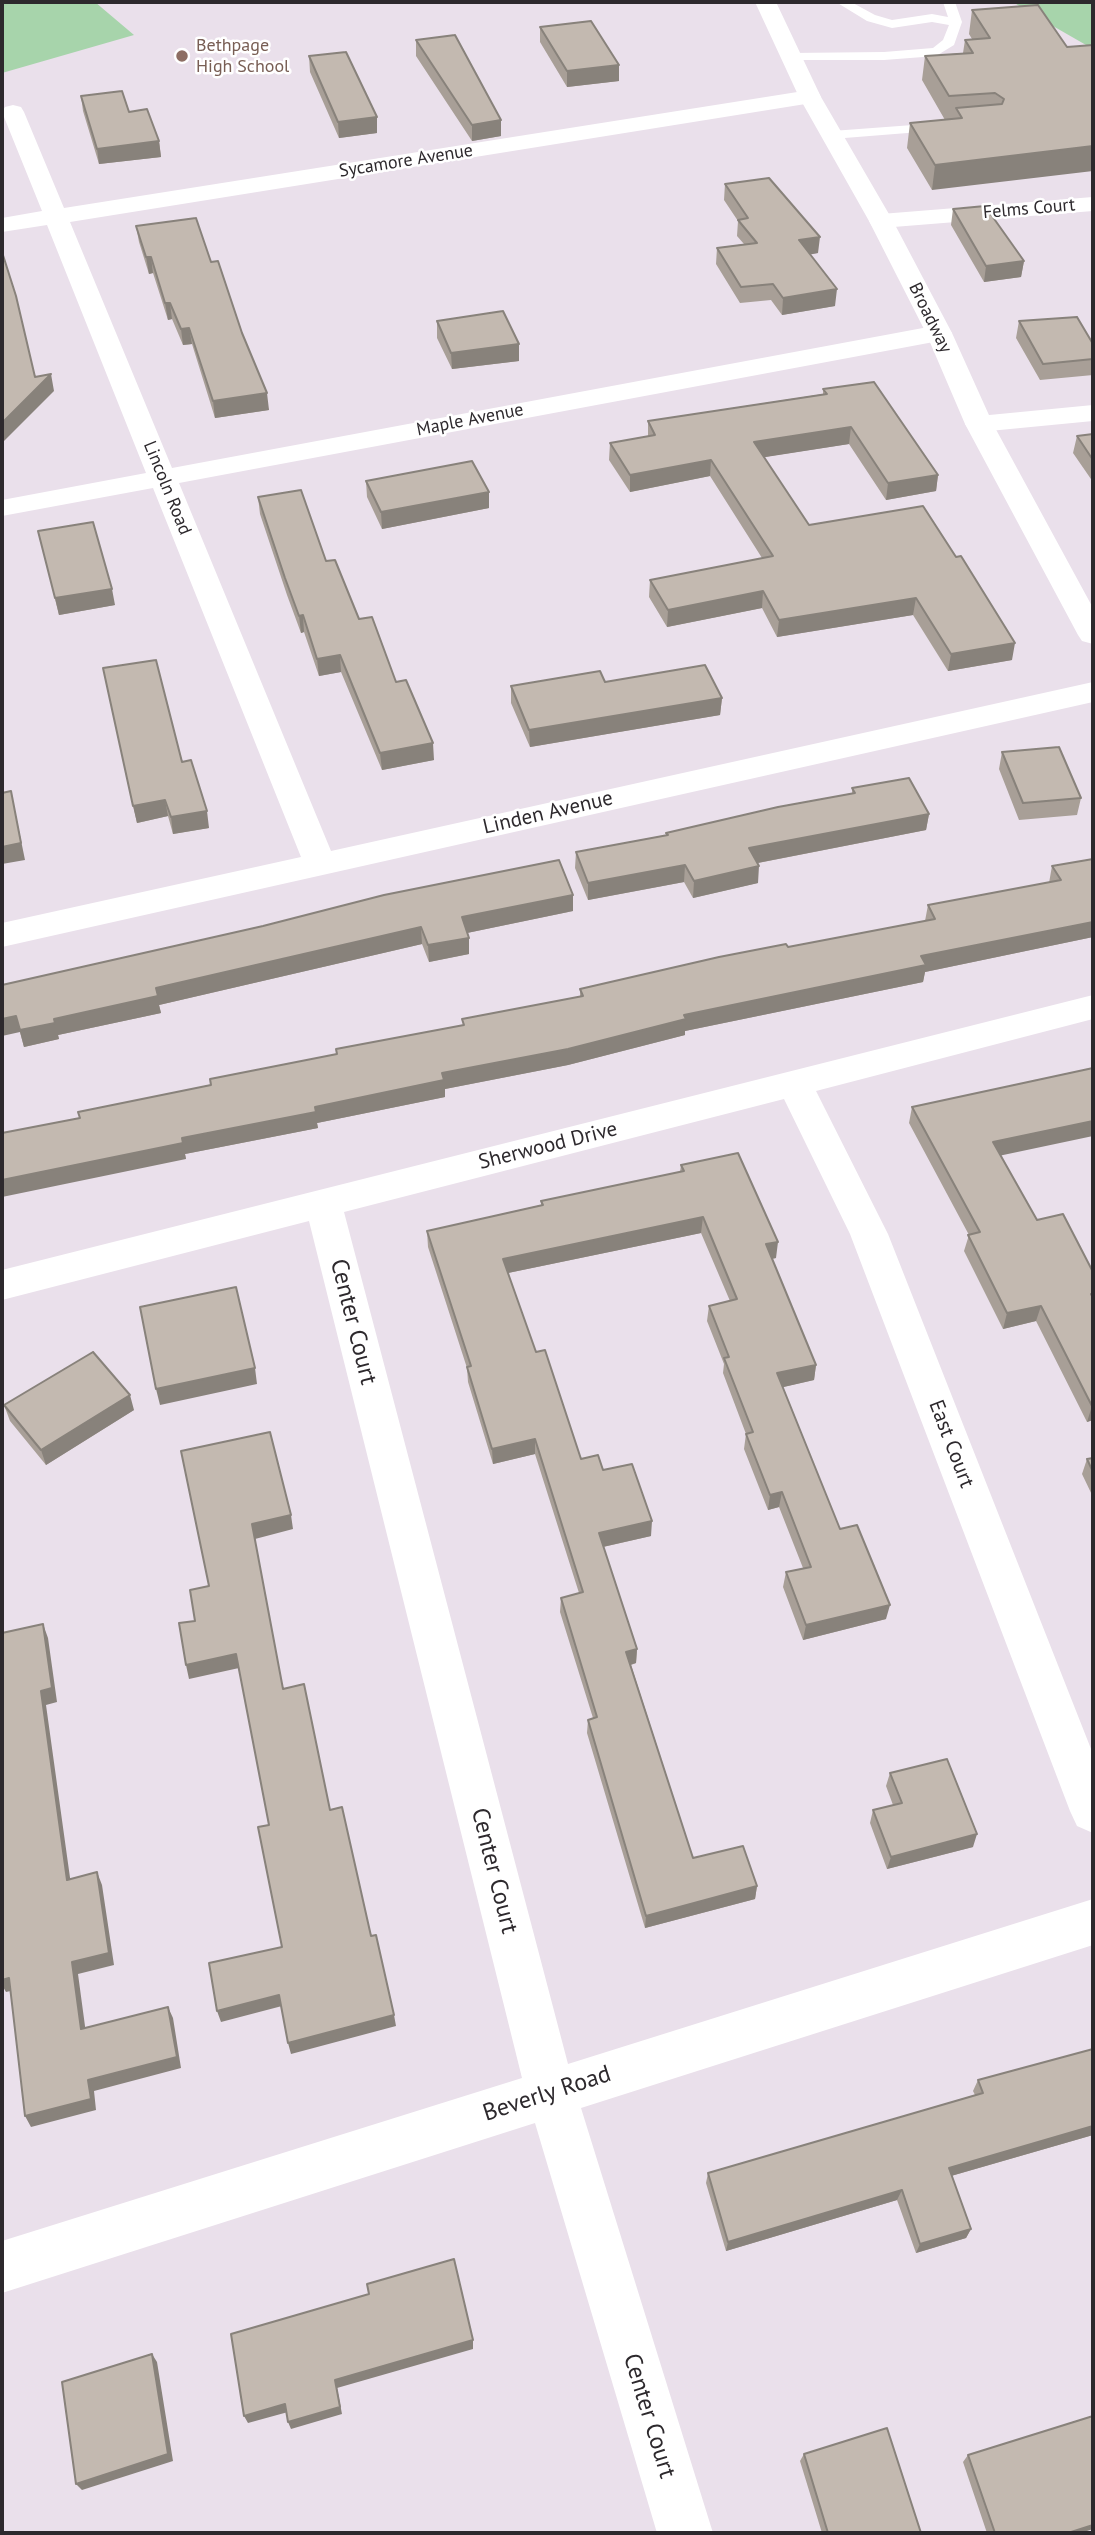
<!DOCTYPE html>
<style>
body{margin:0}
#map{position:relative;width:1095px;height:2535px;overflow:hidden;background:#eae0eb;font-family:"PT Sans",sans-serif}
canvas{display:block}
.frame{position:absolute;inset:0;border:4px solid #2d292d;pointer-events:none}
</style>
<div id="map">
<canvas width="1095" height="2535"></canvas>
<div class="frame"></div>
</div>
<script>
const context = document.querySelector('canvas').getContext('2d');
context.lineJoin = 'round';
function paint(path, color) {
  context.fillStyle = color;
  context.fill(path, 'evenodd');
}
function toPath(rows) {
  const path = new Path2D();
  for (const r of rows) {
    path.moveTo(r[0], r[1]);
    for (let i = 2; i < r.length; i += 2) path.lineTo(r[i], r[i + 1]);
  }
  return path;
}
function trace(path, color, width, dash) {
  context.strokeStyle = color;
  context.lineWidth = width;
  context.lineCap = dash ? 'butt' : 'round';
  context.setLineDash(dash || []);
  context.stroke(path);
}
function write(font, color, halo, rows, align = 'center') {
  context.font = font + ' "PT Sans",sans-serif';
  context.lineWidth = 5;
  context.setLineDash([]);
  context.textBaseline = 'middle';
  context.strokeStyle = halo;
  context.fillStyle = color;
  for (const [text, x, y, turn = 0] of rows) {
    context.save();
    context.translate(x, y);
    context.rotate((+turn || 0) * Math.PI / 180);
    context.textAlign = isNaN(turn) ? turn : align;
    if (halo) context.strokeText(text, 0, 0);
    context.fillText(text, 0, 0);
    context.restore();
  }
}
paint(toPath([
 [2,2,95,2,134,35,2,73],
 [1013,2,1093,2,1093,49,1032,14]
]), '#a7d4ab');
paint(toPath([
 [836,2,851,2,875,15,892,20,932,14,948,17,943,2,955,2,962,22,954,45,936,56,884,60,786,60,786,54,791,53,884,52,933,48,943,40,949,25,932,22,892,28,867,21,836,2],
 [940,123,947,127,945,130,832,139,825,135,832,131,940,123]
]), '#fff');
paint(toPath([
 [810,90,818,92,821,97,818,102,70,222,172,468,939,325,948,328,952,333,948,338,939,341,179,483,331,851,1093,682,1093,702,2,947,2,923,301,857,153,488,2,516,2,500,146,473,47,225,2,232,2,218,42,211,2,112,5,107,13,105,21,107,24,112,64,208,810,90],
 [1093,197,1093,211,881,228,872,226,869,221,872,216,881,214,1093,197],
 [1093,405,1093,421,979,432,969,430,965,424,969,418,979,416,1093,405],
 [1093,995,1093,1019,816,1091,888,1234,1093,1754,1093,1833,1077,1826,1070,1811,850,1234,784,1099,344,1212,568,2064,1093,1899,1093,1945,581,2108,713,2533,657,2533,535,2123,2,2293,2,2241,522,2078,309,1221,2,1300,2,1270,1093,995]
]), '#fff');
paint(toPath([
 [755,2,776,2,821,97,893,221,952,333,993,424,1093,608,1093,644,1082,641,1078,635,965,424,926,333,869,221,799,97,755,2]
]), '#fff');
paint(toPath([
 [972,10,1067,47,932,190,907,148,910,123,945,120,922,80,925,56,963,53,965,40,972,39,969,34],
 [540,27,619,65,619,81,567,87,540,42],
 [416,40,501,136,472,141,416,56],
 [309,56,377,133,339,138,310,72],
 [81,96,129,112,159,141,161,157,99,164,83,111],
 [725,184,818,253,810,254,835,306,782,315,771,300,740,303,716,264,717,248,744,244,737,236,738,221,724,200],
 [953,209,1024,261,1021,277,984,282,951,225],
 [136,226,211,262,269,410,215,418,192,344,183,345,172,319,168,320,153,273,149,274,139,242],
 [437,321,519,344,519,361,452,369,437,338],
 [1019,321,1093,344,1093,375,1040,380,1016,338],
 [823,389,938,475,936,491,886,500,849,444,764,457,809,525,1012,660,948,671,913,615,777,637,762,608,667,627,649,597,650,580,762,558,710,476,630,492,609,460,610,443,648,436,648,421,823,394],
 [1093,434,1093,482,1073,453,1077,436],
 [366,481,489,492,489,508,382,529,367,497],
 [258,497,326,561,396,682,434,760,382,770,341,672,319,676,304,632,301,633,287,595,260,514],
 [38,531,115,605,59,615],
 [107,685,182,762,209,828,173,834,168,816,137,823],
 [511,686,722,698,720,715,530,747,511,703],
 [1002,752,1081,798,1077,815,1019,820,999,769],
 [852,788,929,814,926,830,758,863,758,883,693,898,684,882,588,900,575,868,576,852,666,835,666,833,852,793],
 [1093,859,1093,937,925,972,923,982,685,1031,685,1035,568,1065,445,1089,445,1097,317,1123,318,1128,185,1154,186,1159,80,1118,336,1054,336,1049,463,1025,462,1019,580,997,580,989,925,921,928,905,1049,883,1052,866],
 [573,911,467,933,469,954,429,962,422,944,159,1005,161,1013,58,1035,59,1039,24,1047,20,1032,263,926],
 [912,1107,1001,1156,1037,1220,1093,1272,1093,1420,1087,1422,1036,1321,1003,1329,964,1251,969,1235,909,1123],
 [681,1165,776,1258,772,1259,816,1365,814,1380,783,1387,840,1529,886,1619,803,1640,783,1587,786,1572,803,1568,779,1507,768,1510,744,1449,746,1434,723,1373,724,1364,707,1321,709,1306,730,1301,701,1233,508,1273,536,1352,581,1459,603,1470,651,1536,603,1547,637,1649,636,1663,631,1665,693,1858,757,1886,755,1899,645,1928,587,1733,588,1720,593,1718,560,1612,561,1598,579,1593,535,1454,493,1464,468,1382,467,1368,428,1247,427,1231,541,1205,541,1201,680,1172],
 [4,1405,134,1410,46,1465,10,1421],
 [1093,1458,1093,1497,1082,1474,1087,1459],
 [890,1773,973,1847,887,1869,870,1823,873,1810,893,1805,886,1786],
 [978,2080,1093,2135,951,2176,971,2229,966,2238,916,2253,897,2200,726,2251,706,2183,708,2173,975,2095,973,2091],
 [804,2454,921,2533,822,2533,800,2461],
 [968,2455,1081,2533,987,2533,963,2462]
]), '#a89f97');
paint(toPath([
 [619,65,619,81,567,87,567,71],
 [377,117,377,133,339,138,338,122],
 [501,120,501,136,472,141,472,125],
 [159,141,161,157,99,164,97,149],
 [1093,146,1093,171,932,190,935,165],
 [820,237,818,253,797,257,799,240],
 [146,257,151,257,153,273,149,274],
 [1024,261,1021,277,984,282,986,266],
 [837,289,835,306,782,315,783,298],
 [165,303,170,303,172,319,168,320],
 [189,328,192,344,183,345,181,329],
 [519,344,519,361,452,369,451,353],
 [51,374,54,391,2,443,2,423],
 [267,393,269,410,215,418,213,401],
 [851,427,849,444,753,459,754,442],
 [711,460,710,476,630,492,630,475],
 [938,475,936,491,886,500,888,483],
 [489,492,489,508,382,529,381,512],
 [112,589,115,605,59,615,55,598],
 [763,591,762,608,667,627,668,610],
 [916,598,913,615,777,637,779,620],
 [303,615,304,632,301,633,299,616],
 [1015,643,1012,660,948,671,951,654],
 [340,655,341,672,319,676,317,659],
 [722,698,720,715,530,747,529,730],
 [433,743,434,760,382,770,380,753],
 [11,791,25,860,2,864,2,847],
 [165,800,168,816,137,823,133,806],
 [207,811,209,828,173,834,171,817],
 [929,814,926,830,747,865,749,848],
 [685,865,684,882,588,900,588,883],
 [759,866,758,883,693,898,694,881],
 [573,895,573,911,462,934,462,917],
 [1093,922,1093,937,925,972,923,982,685,1031,685,1035,568,1065,445,1089,445,1097,317,1123,318,1128,185,1154,186,1159,2,1197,2,1180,315,1107,442,1073,921,956],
 [421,927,422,944,159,1005,161,1013,58,1035,54,1019,156,988],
 [469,938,469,954,429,962,428,945],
 [16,1016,55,1023,59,1039,24,1047,20,1032,2,1036,2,1019],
 [1093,1121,1093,1136,989,1158,993,1142],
 [703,1217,701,1233,503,1274,503,1259],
 [778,1242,776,1258,764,1260,766,1244],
 [1041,1306,1036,1321,1003,1329,1007,1313],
 [816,1365,814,1380,775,1389,777,1373],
 [255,1368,257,1384,160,1405,156,1389],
 [130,1395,134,1410,46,1465,41,1450],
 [1092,1406,1093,1406,1093,1420,1087,1422],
 [535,1439,535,1454,493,1464,492,1449],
 [782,1492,779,1507,768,1510,770,1495],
 [291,1515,293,1529,255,1539,252,1524],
 [652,1521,651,1536,598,1548,599,1533],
 [890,1605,886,1619,803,1640,806,1625],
 [43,1624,48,1638,57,1702,46,1705,72,1892,67,1880,41,1691],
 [637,1649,636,1663,626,1666,626,1652],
 [236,1654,239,1668,189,1679,186,1665],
 [977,1834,973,1847,887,1869,891,1857],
 [97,1872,102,1885,114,1965,78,1974,87,2041,81,2029,72,1962],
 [757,1886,755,1899,645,1928,646,1916],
 [9,1978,15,1990,6,1992,2,1985,2,1980],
 [279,1995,282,2006,221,2022,217,2011],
 [168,2007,173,2018,181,2068,94,2091,96,2110,31,2127,25,2116],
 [394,2015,396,2026,291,2054,288,2043],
 [1093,2126,1093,2135,944,2178,949,2168],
 [902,2190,897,2200,726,2251,728,2242],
 [971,2229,966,2238,916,2253,920,2244],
 [473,2340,473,2349,337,2388,342,2414,291,2429,288,2422,335,2380],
 [152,2354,157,2362,173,2461,82,2490,76,2484],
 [285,2404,288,2412,248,2423,244,2416],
 [1093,2525,1093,2529,1081,2533,1068,2533]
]), '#88827b');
const building = toPath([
 [1038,5,1067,47,1093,45,1093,146,935,165,910,123,962,118,956,108,1002,104,1004,99,995,93,949,96,925,56,973,53,965,40,990,38,972,10,1038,5],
 [591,21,619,65,567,71,540,27,591,21],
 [455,35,501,120,472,125,416,40,455,35],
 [346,52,377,117,338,122,309,56,346,52],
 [122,91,129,112,147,109,159,141,97,149,81,96,122,91],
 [769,178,820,237,799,240,837,289,783,298,773,284,741,287,717,248,757,243,738,220,748,218,725,184,769,178],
 [985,206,1024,261,986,266,953,209,985,206],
 [196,218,211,262,218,261,242,333,267,393,213,401,189,328,181,329,170,303,165,303,151,257,146,257,136,226,196,218],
 [2,252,16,296,35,377,51,374,2,423,2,252],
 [503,311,519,344,451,353,437,321,503,311],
 [1077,317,1093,344,1093,359,1043,364,1019,321,1077,317],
 [874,382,938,475,888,483,851,427,754,442,809,525,923,506,956,557,961,556,1015,643,951,654,916,598,779,620,763,591,668,610,650,580,773,556,711,460,630,475,610,443,655,435,648,421,827,394,823,389,874,382],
 [1093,434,1093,460,1077,436,1093,434],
 [472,461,489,492,381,512,366,481,472,461],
 [301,490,326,561,335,560,359,619,372,617,396,682,406,680,433,743,380,753,340,655,317,659,303,615,299,616,285,578,258,497,301,490],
 [93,522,112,589,55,598,38,531,93,522],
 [156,660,182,762,191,760,207,811,171,817,165,800,133,806,103,668,156,660],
 [705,665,722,698,529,730,511,686,600,671,605,682,705,665],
 [1059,747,1081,798,1023,803,1002,752,1059,747],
 [909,778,929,814,749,848,759,866,694,881,685,865,588,883,576,852,668,835,666,833,778,807,855,793,852,788,909,778],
 [11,791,21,843,2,847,2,793,11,791],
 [1093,859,1093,922,921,956,926,965,684,1015,686,1019,568,1049,442,1073,444,1080,315,1107,316,1112,182,1138,183,1143,2,1180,2,1133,80,1118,78,1112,211,1085,210,1079,337,1054,336,1049,464,1025,462,1019,583,996,580,989,719,957,786,944,788,947,935,919,928,905,1061,880,1052,866,1093,859],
 [559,860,573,895,462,917,469,938,428,945,421,927,156,988,158,996,54,1019,55,1023,20,1030,16,1016,2,1019,2,985,263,926,384,895,559,860],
 [1093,1068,1093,1121,993,1142,1037,1220,1063,1214,1093,1272,1093,1294,1091,1294,1093,1298,1093,1406,1092,1406,1041,1306,1007,1313,968,1235,980,1232,912,1107,1093,1068],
 [738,1153,778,1242,766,1244,816,1365,777,1373,840,1529,857,1525,890,1605,806,1625,786,1572,811,1567,782,1492,770,1495,746,1434,753,1432,724,1358,729,1357,709,1306,737,1299,703,1217,503,1259,536,1352,545,1350,581,1459,598,1455,603,1470,632,1464,652,1521,599,1533,637,1649,626,1652,693,1858,743,1846,757,1886,646,1916,588,1720,597,1717,561,1598,583,1592,535,1439,492,1449,467,1367,471,1366,427,1231,543,1205,541,1201,684,1171,681,1165,738,1153],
 [236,1287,255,1368,156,1389,140,1307,236,1287],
 [93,1352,130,1395,41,1450,4,1405,93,1352],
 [270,1432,291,1515,252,1524,283,1689,304,1684,330,1810,342,1807,371,1936,376,1935,394,2015,288,2043,279,1995,217,2011,209,1963,282,1947,258,1827,269,1825,236,1654,186,1665,179,1623,195,1621,190,1590,209,1586,181,1451,270,1432],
 [1093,1458,1093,1472,1087,1459,1093,1458],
 [43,1624,52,1688,41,1691,67,1880,97,1872,109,1953,72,1962,81,2029,168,2007,177,2057,88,2080,91,2099,25,2116,9,1978,2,1980,2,1633,43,1624],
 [947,1759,977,1834,891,1857,873,1810,902,1803,890,1773,947,1759],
 [1093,2049,1093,2126,949,2168,971,2229,920,2244,902,2190,728,2242,708,2173,983,2093,978,2080,1093,2049],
 [454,2259,473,2340,335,2380,340,2407,288,2422,285,2404,244,2416,231,2334,369,2294,367,2284,454,2259],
 [152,2354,168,2454,76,2484,62,2382,152,2354],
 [1093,2416,1093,2525,1068,2533,995,2533,968,2455,1093,2416],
 [887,2428,921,2533,828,2533,804,2454,887,2428]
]);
paint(building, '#c3b9b0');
trace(building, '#88827b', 2);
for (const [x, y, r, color] of [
 [182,56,7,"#8d6e63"]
]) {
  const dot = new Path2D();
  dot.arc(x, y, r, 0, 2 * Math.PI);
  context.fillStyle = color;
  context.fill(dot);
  trace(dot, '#fff', 2.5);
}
write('18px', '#785e54', '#fff', [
 ["Bethpage",196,46],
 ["High School",196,67]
], 'left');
write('18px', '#2d292d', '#fff', [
 ["Sycamore Avenue",406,161,-9],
 ["Felms Court",1029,209,-5],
 ["Broadway",930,318,64],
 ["Maple Avenue",470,420,-11],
 ["Lincoln Road",167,488,68]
]);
write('21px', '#2d292d', '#fff', [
 ["Linden Avenue",548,813,-13],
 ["Sherwood Drive",548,1146,-14],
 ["East Court",951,1444,69]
]);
write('24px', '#2d292d', '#fff', [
 ["Center Court",353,1322,76],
 ["Center Court",494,1871,76],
 ["Beverly Road",547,2094,-18],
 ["Center Court",649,2416,73]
]);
</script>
